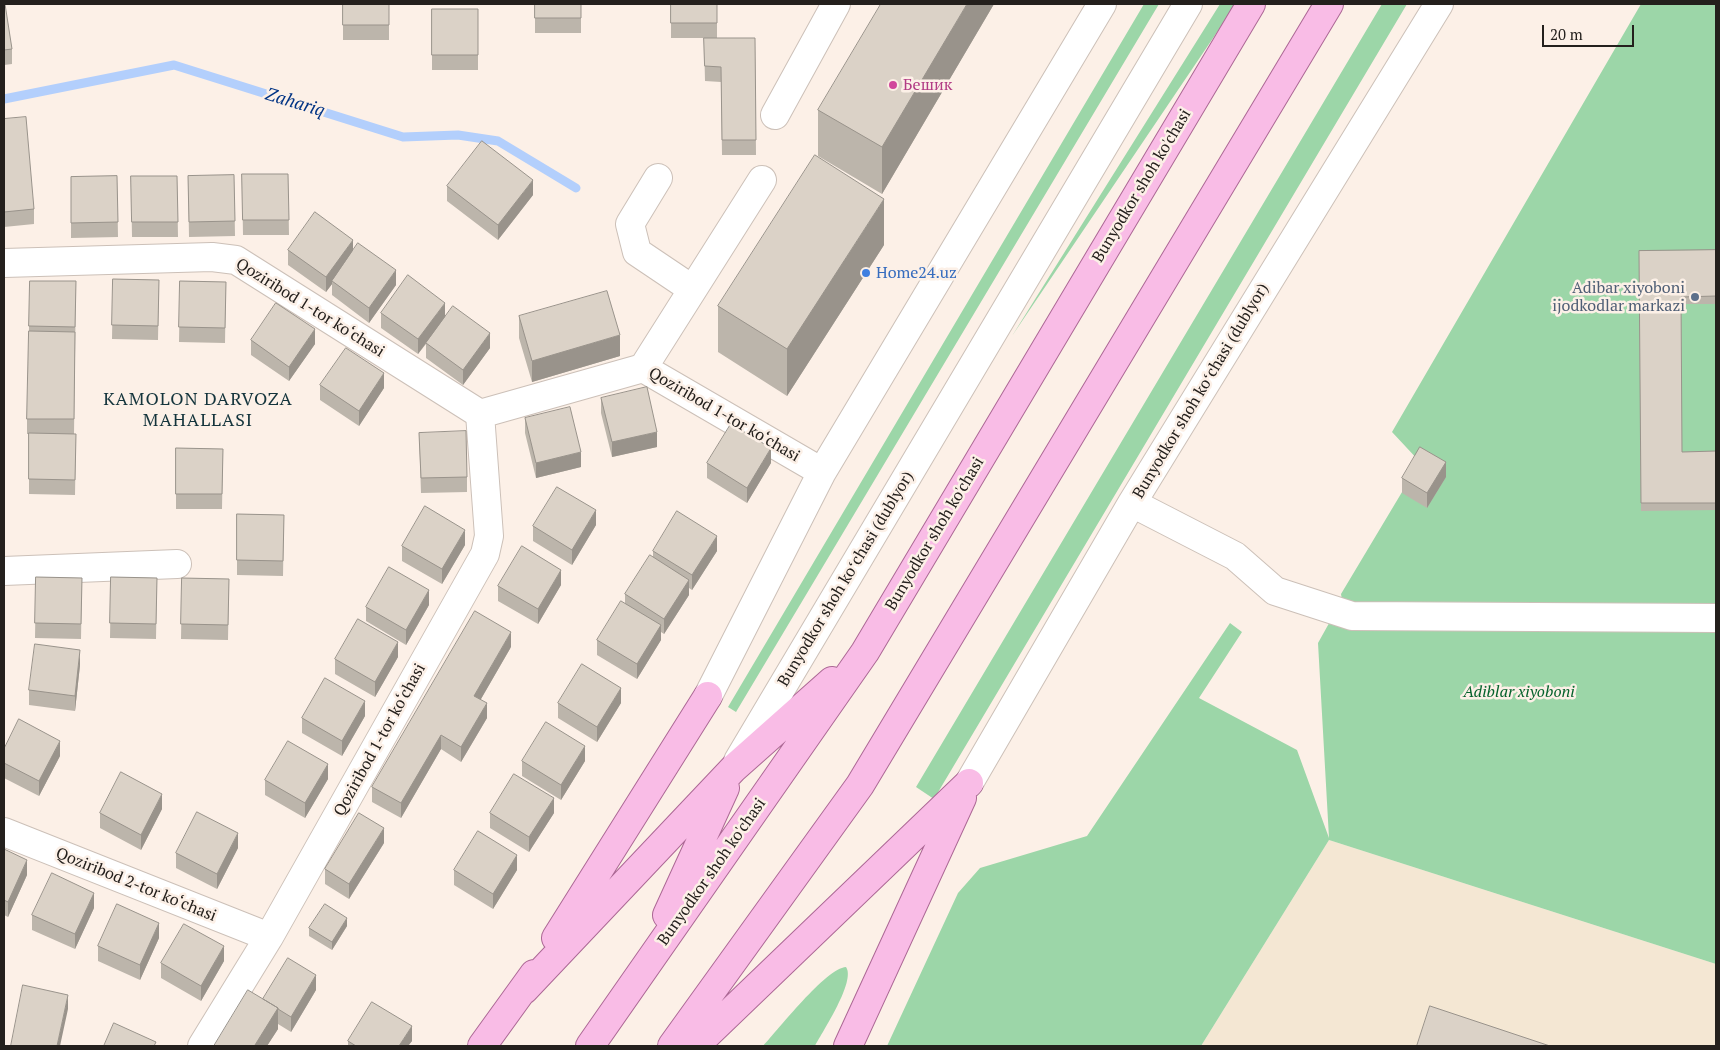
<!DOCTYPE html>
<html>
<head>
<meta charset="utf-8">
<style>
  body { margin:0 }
  #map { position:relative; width:1720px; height:1050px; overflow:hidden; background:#fcf0e7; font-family:"PT Serif",serif }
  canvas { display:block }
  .frame { position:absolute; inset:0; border:5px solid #24201d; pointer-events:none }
  .scale { position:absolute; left:1542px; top:25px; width:92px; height:22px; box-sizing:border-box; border:2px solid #24201d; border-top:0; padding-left:6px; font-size:15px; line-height:18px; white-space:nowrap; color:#24201d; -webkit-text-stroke:4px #fcf0e7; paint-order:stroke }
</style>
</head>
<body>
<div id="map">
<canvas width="1720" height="1050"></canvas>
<div class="frame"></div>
<div class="scale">20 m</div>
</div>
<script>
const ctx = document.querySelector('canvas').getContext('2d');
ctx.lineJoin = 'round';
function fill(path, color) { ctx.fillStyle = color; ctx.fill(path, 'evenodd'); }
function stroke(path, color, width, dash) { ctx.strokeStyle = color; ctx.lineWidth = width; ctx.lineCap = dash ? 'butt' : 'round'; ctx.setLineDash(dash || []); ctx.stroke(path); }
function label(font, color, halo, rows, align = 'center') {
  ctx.font = font + ' "PT Serif",serif'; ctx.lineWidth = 5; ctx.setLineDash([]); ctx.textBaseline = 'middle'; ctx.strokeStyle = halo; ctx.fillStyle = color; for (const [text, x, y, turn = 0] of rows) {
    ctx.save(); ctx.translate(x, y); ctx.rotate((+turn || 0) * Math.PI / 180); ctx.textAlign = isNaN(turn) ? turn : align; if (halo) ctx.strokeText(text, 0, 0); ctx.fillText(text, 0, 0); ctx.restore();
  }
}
fill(new Path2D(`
  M1329 840 1716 964V1046H1201Z`), '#f4e7d3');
fill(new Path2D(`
  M1144 4H1159L736 712 728 707Z
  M1220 4H1236L1012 336Z
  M1382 4H1407L934 799 916 787Z
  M1641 4H1716V964L1329 840 1201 1046H887L958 893 980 868 1087 836 1230 623 1242 632 1199 698 1297 750 1329 838 1318 643 1342 600 1341 594 1420 462 1392 432Z
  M846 967C856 981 823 1031 815 1046H763C778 1030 826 968 846 967Z`), '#9cd6a8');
stroke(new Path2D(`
  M4 99 174 65 403 137 458 135 498 141 576 188`), '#b3cffc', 9);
const minor = new Path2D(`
  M775 115 836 4
  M658 178 630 224 637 252 692 289
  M4 263 212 257 236 260 480 414 643 368 822 472
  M643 368 762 180
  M1132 503 1235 556 1275 591 1352 616 1716 618
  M4 571 177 564
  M708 696 822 472 1102 4
  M738 761 1188 4
  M969 783 1132 503 1439 4
  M4 832 269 937
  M202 1046 269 937 485 554 489 536 480 414`);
const major = new Path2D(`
  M667 915 725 788
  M556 938 708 696
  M524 990 734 768 832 681
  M482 1046 534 974
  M590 1046 865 652 1251 4
  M672 1046 860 785 1329 4
  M695 1046 969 783
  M848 1046 962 798`);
stroke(minor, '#ccc0b8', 30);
stroke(major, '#ac6895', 30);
stroke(minor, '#fff', 28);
stroke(major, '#f9bce6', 28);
fill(new Path2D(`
  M4 4 12 49V64L4 65Z
  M343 4H389V40H343Z
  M535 4H581V33H535Z
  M671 4H717V38H671Z
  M994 4 882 194 818 156V110Z
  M432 9H478V70H432Z
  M704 38H755L756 155H722L721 82 705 81Z
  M4 119 34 209V224L4 227Z
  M242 174H288L289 235H243Z
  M234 175 235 236 189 237 188 176Z
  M117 176 118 237 71 238V177Z
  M131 176H177L178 237H132Z
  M447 186 533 195 498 240 447 201Z
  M884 245 787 396 718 352V306Z
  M288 250 353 251 396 285 369 323 332 295V284L326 292 288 265Z
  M1716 250V304H1681L1682 452 1716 451V510L1641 511 1639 251Z
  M113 279 159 280 158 340 112 339Z
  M30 281H76L74 434H76L75 495 29 494V434H27V419Z
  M180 281 226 282 225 343 179 342Z
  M381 313 445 316 490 348 463 385 426 358V344L418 354 381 328Z
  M519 316 620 356 532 382 519 338Z
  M251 340 315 344 289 381 251 355Z
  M320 385 384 388 359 426 320 400Z
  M601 398 657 447 612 457 601 413Z
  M525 418 581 467 536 478 525 433Z
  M419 433 467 477V492L421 493Z
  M176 448 223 449 222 509H176Z
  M707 463H771L747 503 707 478Z
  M1446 477 1427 508 1402 493V478Z
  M237 514 284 515 283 576 237 575Z
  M596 525 572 565 533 541V526Z
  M465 545 442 584 402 561V546Z
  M653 551H717L692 590 689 588V595L664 634 661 632V640L637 679 597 655V640L625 603V594L653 557Z
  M36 577 82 578 81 639 35 638Z
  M111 577 157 578 156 639 110 638Z
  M182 578 229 579 228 640 181 639Z
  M561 585 538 624 498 601V586Z
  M429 605 406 645 366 621V607Z
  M511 647 481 699 487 718 461 762 441 749 401 818 372 802V787Z
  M398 657 375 697 335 674V659Z
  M80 665 75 711 29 705V690Z
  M558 703H621L597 742 558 718Z
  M365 716 342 756 302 733V718Z
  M4 749 60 756 39 796 4 778Z
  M522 761H585L561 800 522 776Z
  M328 779 305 818 265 795V780Z
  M162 809 141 850 100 828V813Z
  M490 813H554L529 852 490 828Z
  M384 843 349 899 325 884V869Z
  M238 848 217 889 176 868V853Z
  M4 849 27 875 8 917 4 915Z
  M454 870H517L493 909 454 885Z
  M94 908 75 949 32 930V915Z
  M347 926 332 950 309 936V928Z
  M159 938 140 980 98 961V946Z
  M224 961 201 1001 161 978V963Z
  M316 990 291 1032 278 1024V1029L267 1046H214L263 999Z
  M348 1041H412L408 1046H348Z`), '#bcb5ab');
fill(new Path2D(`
  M967 4H994L882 194V147Z
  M533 180V195L498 240V225Z
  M884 199V245L787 396V349Z
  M353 240V255L332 281V284L326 292V277Z
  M396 270V285L369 323V308Z
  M445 303V317L418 354V339Z
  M315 329V344L289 381V367Z
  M490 333V348L463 385V370Z
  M620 335V356L532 382V361Z
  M384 373V388L359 426V411Z
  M657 432V447L612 457V442Z
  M771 448V463L747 503V488Z
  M581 452V467L536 478V463Z
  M1446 462V477L1427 508V493Z
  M596 510V525L572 565V550Z
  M465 530V545L442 584V569Z
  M717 536V551L692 590V575Z
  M561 570V585L538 624V609Z
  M689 580V595L664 634V619Z
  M429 590V605L406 645V630Z
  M661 625V640L637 679V664Z
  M511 632V647L474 711V696Z
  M398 642V657L375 697V682Z
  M80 650V665L75 711V696Z
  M621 688V703L597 742V727Z
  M365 701V716L342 756V741Z
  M487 703V718L461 762V747Z
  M441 735V749L401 818V803Z
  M60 741V756L39 796V781Z
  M585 746V761L561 800V785Z
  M328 764V779L305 818V803Z
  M162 794V809L141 850V835Z
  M554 798V813L529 852V837Z
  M384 828V843L349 899V884Z
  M238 833V848L217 889V874Z
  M517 855V870L493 909V894Z
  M27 860V875L8 917V902Z
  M94 893V908L75 949V934Z
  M347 918V926L332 950V942Z
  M159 923V938L140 980V965Z
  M224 946V961L201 1001V986Z
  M316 975V990L291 1032V1017Z
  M68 995V1009L60 1046H57Z
  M278 1008V1029L267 1046H255V1045Z
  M412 1026V1041L408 1046H399Z`), '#99938b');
const building = new Path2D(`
  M4 4H5L12 49 4 50Z
  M343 4H389V25H343Z
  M535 4H581V18H535Z
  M671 4H717V23H671Z
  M881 4H967L882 147 818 110Z
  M432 9H478V55H432Z
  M704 38H755L756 140H722L721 67 705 66Z
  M26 117 34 209 4 212V119Z
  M482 141 533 180 498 225 447 186Z
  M815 155 884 199 787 349 718 306Z
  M242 174H288L289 220H243Z
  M234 175 235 221 189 222 188 176Z
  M117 176 118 222 71 223V177Z
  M131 176H177L178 222H132Z
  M315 212 353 240 326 277 288 250Z
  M358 243 396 270 369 308 332 281Z
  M1716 250V296L1681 297 1682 452 1716 451V503H1641L1639 251Z
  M408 275 445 303 418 339 381 313Z
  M113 279 159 280 158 326 112 325Z
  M30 281H76L75 327 29 326Z
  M180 281 226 282 225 328 179 327Z
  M607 291 620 335 532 361 519 316Z
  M276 303 315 329 289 367 251 340Z
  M453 306 490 333 463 370 426 343Z
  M29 331 75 332 74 419H27Z
  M346 348 384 373 359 411 320 385Z
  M647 387 657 432 612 442 601 398Z
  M570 407 581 452 536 463 525 418Z
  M731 424 771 448 747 488 707 463Z
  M466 431 467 477 421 478 419 433Z
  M29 433 76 434 75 480 29 479Z
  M1420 447 1446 462 1427 493 1402 478Z
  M176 448 223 449 222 494H176Z
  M557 487 596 510 572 550 533 526Z
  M425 506 465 530 442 569 402 546Z
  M677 511 717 536 692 575 653 551Z
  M237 514 284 515 283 561 237 560Z
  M522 546 561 570 538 609 498 586Z
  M650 555 689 580 664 619 625 594Z
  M389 567 429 590 406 630 366 607Z
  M36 577 82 578 81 624 35 623Z
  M111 577 157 578 156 624 110 623Z
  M182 578 229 579 228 625 181 624Z
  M621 601 661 625 637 664 597 640Z
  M475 611 511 632 474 696 487 703 461 747 441 735 401 803 372 787Z
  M358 619 398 642 375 682 335 659Z
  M35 644 80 650 75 696 29 690Z
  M582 664 621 688 597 727 558 703Z
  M325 678 365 701 342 741 302 718Z
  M19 719 60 741 39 781 4 763V749Z
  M546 722 585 746 561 785 522 761Z
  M288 741 328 764 305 803 265 780Z
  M121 772 162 794 141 835 100 813Z
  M514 774 554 798 529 837 490 813Z
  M197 812 238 833 217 874 176 853Z
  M359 813 384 828 349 884 325 869Z
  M478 831 517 855 493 894 454 870Z
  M4 849 27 860 8 902 4 900Z
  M52 873 94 893 75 934 32 915Z
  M117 904 159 923 140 965 98 946Z
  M325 904 347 918 332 942 309 928Z
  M184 924 224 946 201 986 161 963Z
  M288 958 316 975 291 1017 278 1009V1008L263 999Z
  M23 985 68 995 57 1046H11Z
  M248 990 278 1008 255 1045 258 1046H214Z
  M372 1002 412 1026 399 1046H356L348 1041Z
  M1430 1006 1550 1046H1417Z
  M114 1023 156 1042 154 1046H104Z`);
fill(building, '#dbd2c7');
stroke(building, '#99938b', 1);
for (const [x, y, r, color] of [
  [893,85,5,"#d1479c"],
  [866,273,5,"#3f7fe0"],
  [1695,297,5,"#5c6f8a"]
]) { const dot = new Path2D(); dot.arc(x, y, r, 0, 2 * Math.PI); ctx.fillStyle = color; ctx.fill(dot); stroke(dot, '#fcf0e7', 2); }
label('16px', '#b23c85', '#fcf0e7', [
  ["Бешик",903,85]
], 'left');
label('16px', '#24201d', '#fcf0e7', [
  ["Bunyodkor shoh ko'chasi",1142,186,-59],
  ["Qoziribod 1-tor ko‘chasi",310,308,32],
  ["Bunyodkor shoh koʻchasi (dublyor)",1201,391,-59],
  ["Qoziribod 1-tor ko‘chasi",724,415,30],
  ["Bunyodkor shoh ko'chasi",935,534,-59],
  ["Bunyodkor shoh koʻchasi (dublyor)",846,579,-59],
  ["Qoziribod 1-tor ko‘chasi",380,740,-61],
  ["Bunyodkor shoh ko'chasi",712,872,-55],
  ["Qoziribod 2-tor ko‘chasi",136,885,22]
]);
label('16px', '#366cbe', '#fcf0e7', [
  ["Home24.uz",876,273]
], 'left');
label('16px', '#4e5e75', '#fcf0e7', [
  ["Adibar xiyoboni",1685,288],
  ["ijodkodlar markazi",1685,306]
], 'right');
label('italic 16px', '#05622c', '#fcf0e7', [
  ["Adiblar xiyoboni",1519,692]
]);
label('italic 18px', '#003384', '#fcf0e7', [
  ["Zahariq",295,103,17]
]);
ctx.letterSpacing = '1px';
label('18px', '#14343c', '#fcf0e7', [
  ["KAMOLON DARVOZA",198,400],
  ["MAHALLASI",198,421]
]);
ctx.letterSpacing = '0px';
</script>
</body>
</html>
